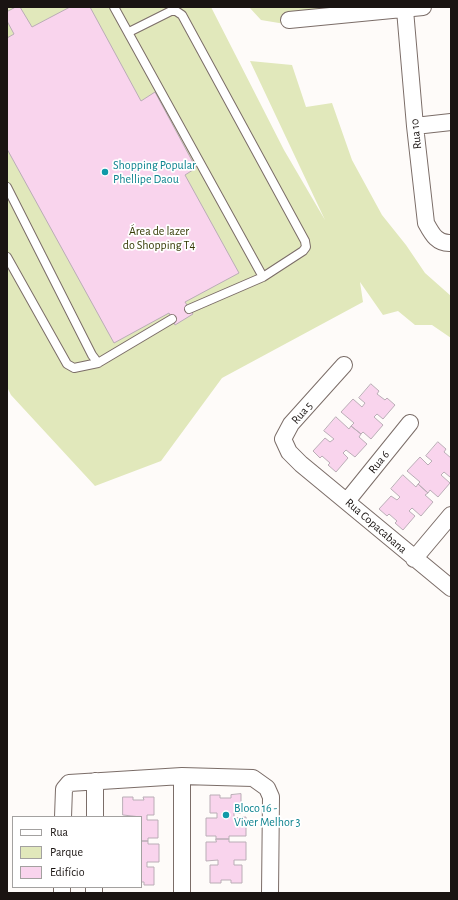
<!DOCTYPE html>
<html>
<head>
<meta charset="utf-8">
<style>
  body { margin:0 }
  #map { position:relative; width:458px; height:900px; overflow:hidden; background:#fefbf9; font-family:"Alegreya Sans",sans-serif }
  canvas { display:block }
  .frame { position:absolute; inset:0; border:8px solid #1a1412; pointer-events:none }
  .legend { position:absolute; left:12px; top:816px; width:130px; height:72px; box-sizing:border-box; background:#fff; border:1px solid #a3a1a0; margin:0; padding:5px 7px; list-style:none; font-size:12px; color:#1a1412 }
  .legend li { display:flex; align-items:center; gap:8px; height:20px }
  .legend b { width:20px; border:1px solid #a3a1a0 }
</style>
</head>
<body>
<div id="map">
<canvas width="458" height="900"></canvas>
<div class="frame"></div>
<ul class="legend">
<li><b style="height:5px;background:#fff"></b>Rua</li>
<li><b style="height:11px;background:#e1e8bb"></b>Parque</li>
<li><b style="height:11px;background:#f9d4ed"></b>Edifício</li>
</ul>
</div>
<script>
const ctx = document.querySelector('canvas').getContext('2d');
ctx.lineJoin = 'round';
function fill(path, color) { ctx.fillStyle = color; ctx.fill(path, 'evenodd'); }
function stroke(path, color, width, dash) { ctx.strokeStyle = color; ctx.lineWidth = width; ctx.lineCap = dash ? 'butt' : 'round'; ctx.setLineDash(dash || []); ctx.stroke(path); }
function label(font, color, halo, rows, align = 'center') {
  ctx.font = font + ' "Alegreya Sans",sans-serif'; ctx.lineWidth = 3.5; ctx.setLineDash([]); ctx.textBaseline = 'middle'; ctx.strokeStyle = halo; ctx.fillStyle = color; for (const [text, x, y, turn = 0] of rows) {
    ctx.save(); ctx.translate(x, y); ctx.rotate((+turn || 0) * Math.PI / 180); ctx.textAlign = isNaN(turn) ? turn : align; if (halo) ctx.strokeText(text, 0, 0); ctx.fillText(text, 0, 0); ctx.restore();
  }
}
fill(new Path2D(`
  M7 7H211L284 150 325 220 250 61 292 65 306 107 332 103 352 160 382 215 406 245 425 273 451 296V338L432 325H415L398 311 383 315 360 282 363 302 222 378 161 461 95 486 11 395 7 387Z
  M249 7H390L285 24 261 20Z`), '#e1e8bb');
const building = new Path2D(`
  M16 7H20L32 27 70 7H90L141 101 155 92 196 168 185 175 239 273 185 302 193 314 175 325 169 313 114 343 7 149V38L14 34 7 21V12Z
  M371 384 379 391 377 394 385 400 387 398 395 405 383 419 377 414 374 417 383 425 371 439 363 432 361 434 351 426 354 423 341 412 353 399 362 407 365 403 359 398Z
  M336 417 349 429 351 426 361 434 359 437 367 444 355 457 346 450 343 453 348 458 336 472 328 465 330 463 322 456 320 458 313 451 325 438 330 442 334 439 324 431Z
  M438 442 446 449 444 452 451 458V475L450 477 444 472 441 475 450 483 438 497 430 490 428 493 418 484 420 482 407 471 420 457 428 465 432 461 426 456Z
  M403 475 416 487 418 484 428 493 425 495 433 502 421 516 412 508 409 511 415 516 403 530 395 523 397 521 389 514 387 516 379 509 391 496 397 500 400 497 391 489Z
  M241 794V813H234V818L246 817V836H229V839H216V836H206V818H217V813H210V795H220V798H231V795Z
  M123 797H133V800H144L143 797H154V815H147V820H158V838H148V841H141V817L123 815Z
  M216 839H229V842H246V860H234V865H242V883H231V880H221V883H210V865H218V860L206 861V842H216Z
  M141 841H148V844H159V862H147V867H154V885H144V882H141Z`);
fill(building, '#f9d4ed');
stroke(building, '#baadb6', 1);
const service = new Path2D(`
  M114 7 263 277 189 309
  M129 32 171 11H176L182 15 305 241 306 247 303 251 263 277
  M7 187 92 355 98 363 172 319
  M7 257 67 364 74 368 98 363`);
const minor = new Path2D(`
  M405 10 415 126 426 223C432 234 437 244 451 243
  M289 20 423 7
  M415 126 451 122
  M344 365 291 424 283 439 289 452 301 464 451 588
  M347 501 410 423
  M414 559 451 515
  M63 817 64 789 69 783 182 776 253 778 267 788 271 797 270 893
  M95 817V781
  M62 893V887
  M94 893V887
  M182 893V776`);
stroke(service, '#7b6d68', 10);
stroke(minor, '#7b6d68', 18);
stroke(service, '#fff', 8);
stroke(minor, '#fff', 16);
for (const [x, y, r, color] of [
  [105,172,4,"#0f9aa8"],
  [226,815,4,"#0f9aa8"]
]) { const dot = new Path2D(); dot.arc(x, y, r, 0, 2 * Math.PI); ctx.fillStyle = color; ctx.fill(dot); stroke(dot, '#fff', 1.5); }
label('12px', '#1a1412', '#fff', [
  ["Rua 10",416,134,-96],
  ["Rua 5",302,413,-49],
  ["Rua 6",379,462,-51],
  ["Rua Copacabana",376,526,41]
]);
label('12px', '#0d838f', '#fff', [
  ["Shopping Popular",113,165],
  ["Phellipe Daou",113,179],
  ["Bloco 16 -",234,808],
  ["Viver Melhor 3",234,822]
], 'left');
label('12px', '#343904', '#fff', [
  ["Área de lazer",159,231],
  ["do Shopping T4",159,245]
]);
</script>
</body>
</html>
